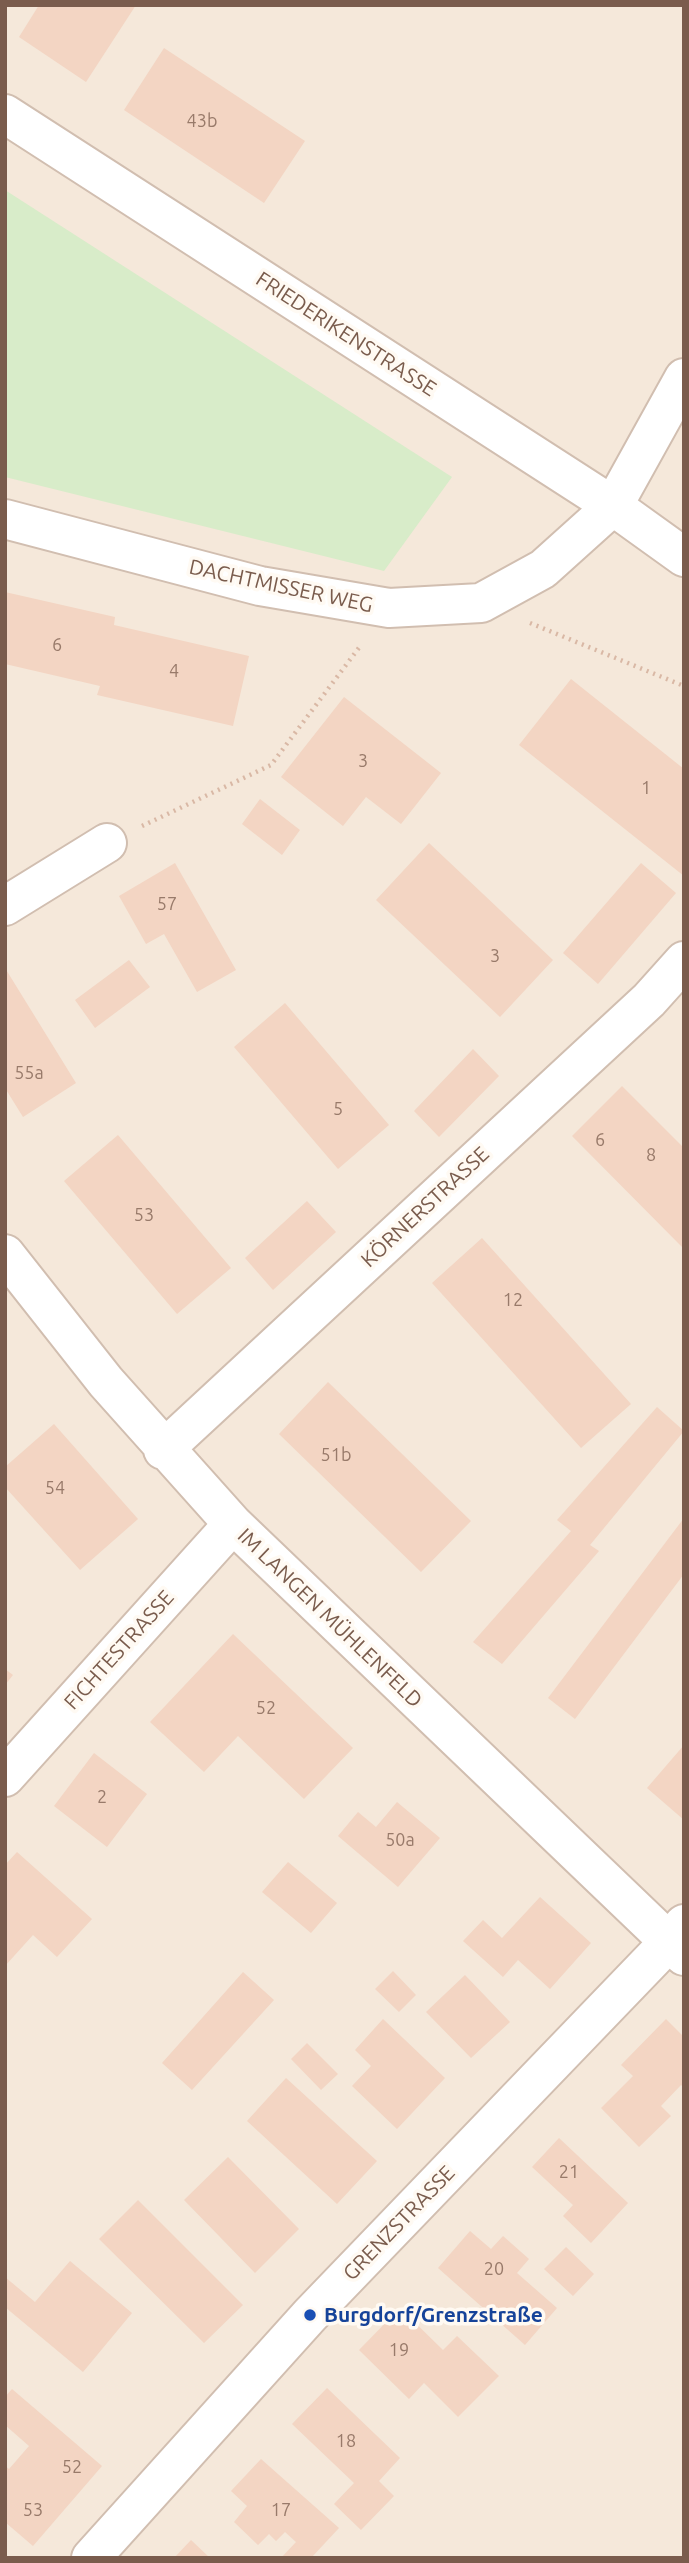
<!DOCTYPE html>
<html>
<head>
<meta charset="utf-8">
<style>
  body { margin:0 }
  #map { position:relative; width:689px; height:2563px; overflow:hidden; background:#fdf6ec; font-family:Ubuntu,sans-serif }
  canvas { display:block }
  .frame { position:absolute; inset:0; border:7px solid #7a5c4d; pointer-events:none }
</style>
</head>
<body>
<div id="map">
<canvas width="689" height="2563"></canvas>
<div class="frame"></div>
</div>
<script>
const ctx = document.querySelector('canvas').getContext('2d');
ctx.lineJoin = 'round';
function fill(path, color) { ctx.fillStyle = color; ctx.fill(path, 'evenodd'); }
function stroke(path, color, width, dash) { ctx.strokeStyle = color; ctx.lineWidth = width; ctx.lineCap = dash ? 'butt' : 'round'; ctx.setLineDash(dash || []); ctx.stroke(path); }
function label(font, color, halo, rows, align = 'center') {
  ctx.font = font + ' Ubuntu,sans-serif'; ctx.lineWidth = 7; ctx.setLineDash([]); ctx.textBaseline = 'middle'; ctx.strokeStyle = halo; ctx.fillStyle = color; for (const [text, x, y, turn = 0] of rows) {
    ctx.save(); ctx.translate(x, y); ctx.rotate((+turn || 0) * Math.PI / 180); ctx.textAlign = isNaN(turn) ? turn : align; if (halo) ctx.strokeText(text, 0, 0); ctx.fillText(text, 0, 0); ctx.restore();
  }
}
fill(new Path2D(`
  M5 5H684V2558H5Z`), '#f5e8da');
fill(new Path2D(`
  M5 190 452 477 384 571 5 477Z`), '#d8ecc9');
fill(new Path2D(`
  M39 5H136L86 82 19 37Z
  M164 48 305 141 264 203 124 110Z
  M5 592 115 617 114 625 249 656 233 726 97 695 100 686 5 664Z
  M571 679 684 769V876L519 745Z
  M344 697 441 773 401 824 366 797 343 826 281 777Z
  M260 799 300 830 282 855 242 824Z
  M429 843 553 960 500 1017 376 900Z
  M175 863 236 970 197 992 164 934 146 944 119 896Z
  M641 863 676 893 598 984 563 953Z
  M129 960 150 987 95 1028 75 1000Z
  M5 968 76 1083 23 1117 5 1088Z
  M285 1003 389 1125 338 1169 234 1047Z
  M473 1049 499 1076 439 1137 414 1111Z
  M622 1086 684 1148V1249L572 1136Z
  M118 1135 231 1268 177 1314 64 1181Z
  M307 1201 336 1232 273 1290 245 1258Z
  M482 1238 631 1404 581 1448 432 1283Z
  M328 1382 471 1521 421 1572 279 1434Z
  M657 1407 684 1431 590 1545 599 1551 502 1664 473 1642 571 1531 557 1520Z
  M54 1424 138 1519 80 1570 5 1487V1467Z
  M684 1518V1574L575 1719 548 1698Z
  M233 1634 353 1748 304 1799 238 1736 204 1772 150 1722Z
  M5 1669 13 1675 5 1685Z
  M684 1745V1820L647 1788Z
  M94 1753 147 1794 107 1847 54 1806Z
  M397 1802 440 1838 398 1887 338 1836 358 1812 376 1827Z
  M17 1852 92 1919 57 1957 33 1935 5 1966V1865Z
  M288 1862 337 1903 311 1933 262 1892Z
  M540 1897 591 1943 550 1989 518 1960 503 1977 463 1941 483 1920 502 1938Z
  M393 1971 416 1995 399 2012 375 1989Z
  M243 1972 274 2000 192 2090 162 2063Z
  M465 1975 510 2022 471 2058 426 2012Z
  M383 2019 445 2078 397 2129 352 2086 371 2066 355 2050Z
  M666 2019 684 2037V2088L681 2085 661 2106 671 2116 639 2147 601 2108 633 2076 621 2065Z
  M307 2043 338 2074 321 2090 291 2059Z
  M286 2078 377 2161 337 2204 247 2121Z
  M559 2138 628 2203 591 2243 563 2216 573 2205 532 2167Z
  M228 2157 299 2229 255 2273 184 2200Z
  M138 2200 243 2305 204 2343 99 2239Z
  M470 2231 491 2249 503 2236 529 2259 517 2273 557 2308 525 2345 438 2268Z
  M566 2247 594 2274 573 2296 544 2269Z
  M70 2261 132 2313 83 2372 5 2307V2277L35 2302Z
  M400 2308 443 2350 457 2336 499 2376 458 2417 424 2383 409 2399 359 2350Z
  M327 2388 400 2458 379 2481 394 2496 361 2530 334 2504 354 2483 292 2424Z
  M12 2389 102 2466 33 2546 5 2522V2466L9 2469 29 2446 5 2425V2397Z
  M261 2459 339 2528 311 2558H281L296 2542 285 2532 276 2541 269 2534 258 2545 234 2522 247 2506 231 2491Z
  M191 2540 210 2558H174Z`), '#f3d5c3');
const street = new Path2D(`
  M5 114 613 506 684 557
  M5 519 260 586 389 608 481 603 543 569 613 506 684 378
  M5 906 107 843
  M5 1254 106 1382 233 1524 684 1956
  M163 1450 649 1000 684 961
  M5 1777 233 1524
  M91 2558 310 2315 669 1942 684 1924`);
stroke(street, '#d1beb0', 42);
stroke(new Path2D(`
  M530 623 684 686
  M142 826 271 765 361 645`), '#d9b8a5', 4.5, [2, 5]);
stroke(street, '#fff', 38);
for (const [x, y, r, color] of [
  [310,2315,7,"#1a4fb4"]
]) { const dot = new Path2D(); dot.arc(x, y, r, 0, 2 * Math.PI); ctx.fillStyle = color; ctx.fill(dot); stroke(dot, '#fffaf3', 2.5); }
label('18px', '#987a6a', null, [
  ["43b",202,121],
  ["6",57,645],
  ["4",174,671],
  ["3",363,761],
  ["1",646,788],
  ["57",167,904],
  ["3",495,956],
  ["55a",29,1073],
  ["5",338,1109],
  ["6",600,1140],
  ["8",651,1155],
  ["53",144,1215],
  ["12",513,1300],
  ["51b",336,1455],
  ["54",55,1488],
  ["52",266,1708],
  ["2",102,1797],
  ["50a",400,1840],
  ["21",569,2172],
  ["20",494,2269],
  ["19",399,2350],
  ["18",346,2441],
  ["52",72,2467],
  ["53",33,2510],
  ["17",281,2510]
]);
label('21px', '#7a5c4d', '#fffaf3', [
  ["FRIEDERIKENSTRASSE",346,334,33],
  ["DACHTMISSER WEG",281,586,12],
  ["KÖRNERSTRASSE",425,1207,-43],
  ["IM LANGEN MÜHLENFELD",330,1618,44],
  ["FICHTESTRASSE",119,1650,-48],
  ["GRENZSTRASSE",399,2223,-46]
]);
label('bold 21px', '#164399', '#fffaf3', [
  ["Burgdorf/Grenzstraße",324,2315]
], 'left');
</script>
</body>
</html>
